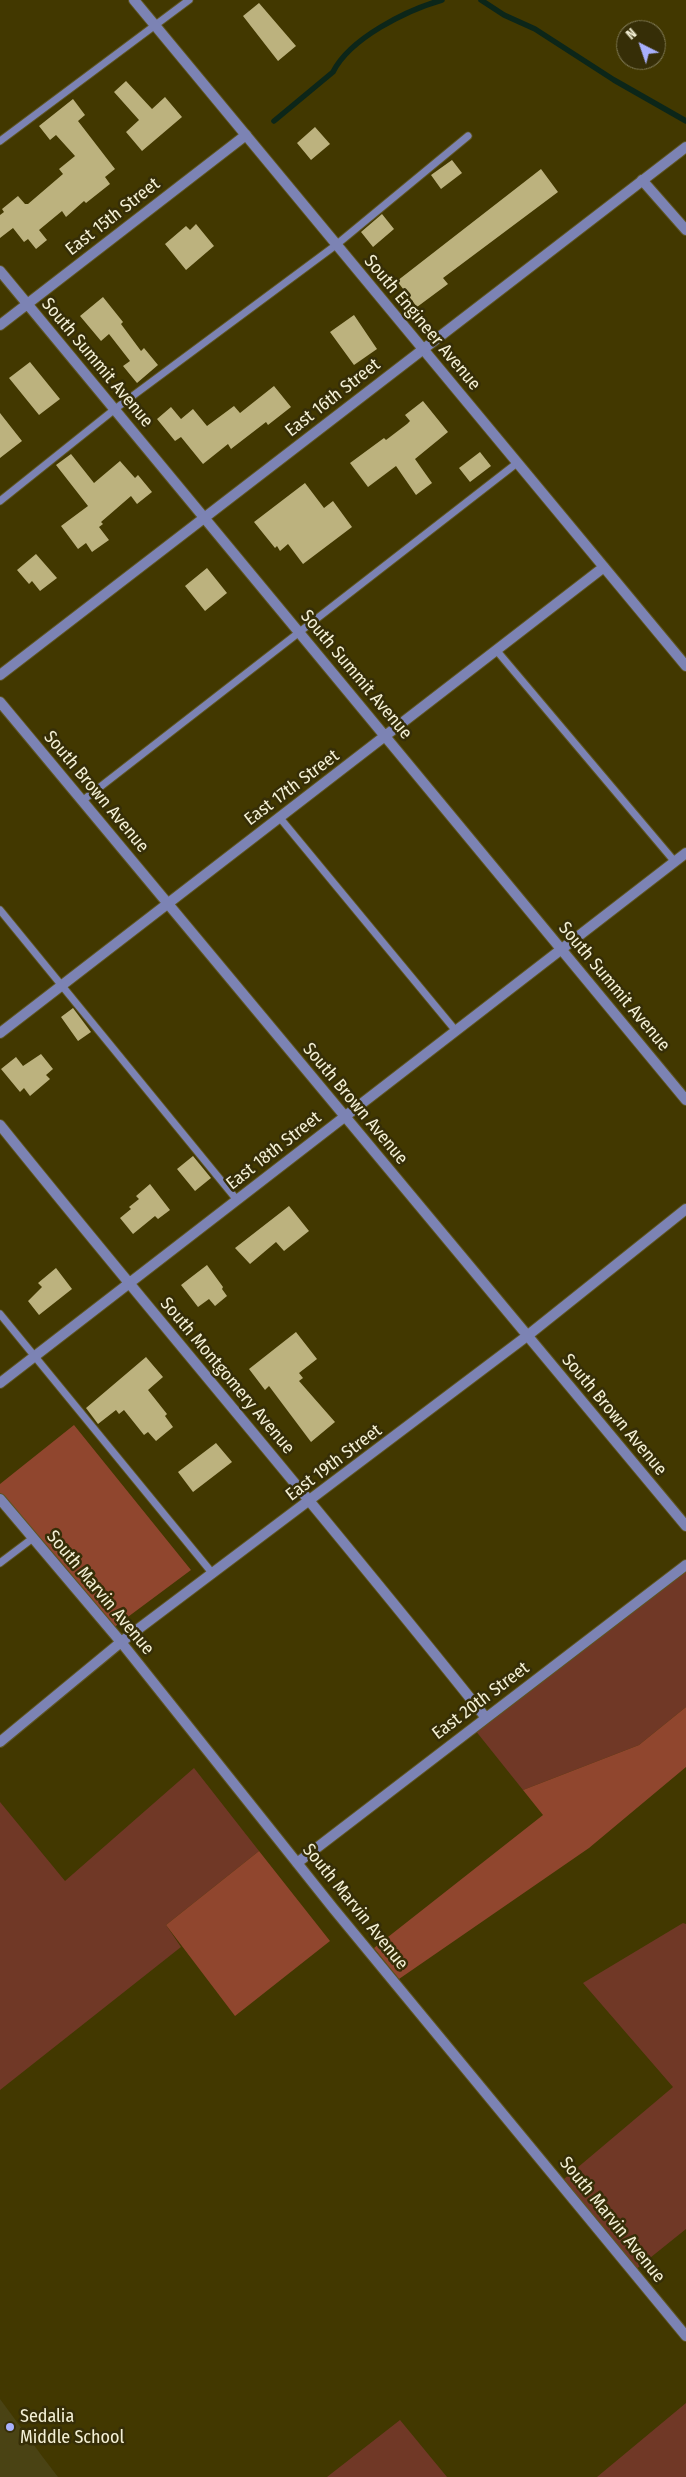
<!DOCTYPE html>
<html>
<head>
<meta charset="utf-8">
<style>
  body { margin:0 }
  #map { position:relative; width:686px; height:2477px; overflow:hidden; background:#423800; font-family:"Fira Sans Condensed",sans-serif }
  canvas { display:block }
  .north { position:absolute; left:616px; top:20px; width:50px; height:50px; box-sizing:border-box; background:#362e07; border:1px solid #827c59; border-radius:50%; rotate:319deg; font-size:14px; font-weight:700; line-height:20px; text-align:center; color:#f4f0d5 }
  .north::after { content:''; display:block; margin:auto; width:18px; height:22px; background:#a8b0fc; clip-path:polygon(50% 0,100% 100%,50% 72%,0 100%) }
</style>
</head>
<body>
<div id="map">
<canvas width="686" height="2477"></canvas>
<div class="north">N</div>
</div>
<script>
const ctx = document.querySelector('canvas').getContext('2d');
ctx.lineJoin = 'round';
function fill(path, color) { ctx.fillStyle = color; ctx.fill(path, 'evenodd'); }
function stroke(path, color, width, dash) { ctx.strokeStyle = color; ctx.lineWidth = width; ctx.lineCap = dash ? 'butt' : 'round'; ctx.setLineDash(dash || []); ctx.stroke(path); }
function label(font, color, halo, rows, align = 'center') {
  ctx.font = font + ' "Fira Sans Condensed",sans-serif'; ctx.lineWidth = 5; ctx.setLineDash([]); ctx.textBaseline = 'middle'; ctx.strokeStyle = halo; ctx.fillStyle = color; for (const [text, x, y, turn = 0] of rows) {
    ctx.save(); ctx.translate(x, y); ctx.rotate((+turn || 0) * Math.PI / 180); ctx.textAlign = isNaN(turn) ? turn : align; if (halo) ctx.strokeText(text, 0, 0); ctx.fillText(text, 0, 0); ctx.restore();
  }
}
fill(new Path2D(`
  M0 2399 42 2456 58 2477H0Z`), '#4a4314');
fill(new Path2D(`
  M686 1572V1707L639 1745 523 1790 475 1730Z
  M194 1768 259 1851 166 1925 181 1947 0 2090V1802L65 1881Z
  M683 1923 686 1924V2229L635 2270 564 2179 673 2087 583 1983Z
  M686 2403V2477H597Z
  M400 2420 447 2477H327Z`), '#703826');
fill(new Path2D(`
  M74 1425 191 1570 109 1631 0 1494V1484Z
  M686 1707V1767L589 1848 399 1979 374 1948 543 1815 523 1790 639 1745Z
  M259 1851 330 1941 235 2016 166 1925Z`), '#90462e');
stroke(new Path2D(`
  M481 0 504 15 535 29 614 80 686 121
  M274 121 333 72C350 38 407 10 442 0`), '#0c2619', 5.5);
fill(new Path2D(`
  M259 3 296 46 278 61 243 16Z
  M126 81 152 109 165 97 182 117 142 151 126 132 139 120 114 92Z
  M73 99 85 115 78 121 115 169 105 177 110 184 86 203 84 201 66 217 62 211 39 230 47 240 36 249 28 239 24 242 13 228 0 238V215L4 212 2 209 18 196 25 204H28L63 174 59 169 75 156 56 135 50 140 39 126Z
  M315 127 330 144 311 160 297 143Z
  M452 160 462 173 441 189 431 175Z
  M541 169 558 192 443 278 448 284 417 307 397 281Z
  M382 214 394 229 373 247 361 232Z
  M196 224 214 246 186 270 165 244 186 226 190 230Z
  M103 297 123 322 121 324 141 351 144 348 158 365 137 383 123 366 130 361 109 334 101 341 80 316Z
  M354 315 377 349 354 365 330 332Z
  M30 362 60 399 39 415 9 378Z
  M274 386 291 407 268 425 266 422 231 449 228 444 203 464 181 437 175 441 157 419 171 407 181 419 193 409 207 426 234 406 240 413Z
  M423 401 448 432 415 459 432 483 416 495 396 466 368 487 350 463 384 438 386 440 407 424 410 421 405 415Z
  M0 413 22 441 0 458Z
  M480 452 491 466 470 482 459 468Z
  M71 454 94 483 120 461 135 478 138 475 152 492 137 504 131 496 101 522 103 524 99 527 109 540 92 552 86 543 78 549 61 526 88 506 56 465Z
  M305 483 324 508 333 501 352 527 303 564 288 544 280 551 277 546 275 548 254 522Z
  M36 554 57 578 40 591 32 581 29 584 17 570Z
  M207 568 227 593 205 611 185 586Z
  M73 1008 91 1032 78 1041 61 1017Z
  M41 1054 53 1069 46 1075 50 1079 30 1096 24 1088 20 1092 1 1069 16 1057 23 1066Z
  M193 1156 211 1178 195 1191 177 1169Z
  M150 1184 170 1210 158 1219 155 1216 133 1234 120 1218 131 1209 129 1207 139 1199 136 1196Z
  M289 1206 309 1231 284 1251 276 1242 250 1264 235 1248Z
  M207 1265 223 1287 222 1289 227 1296 215 1306 209 1299 198 1307 181 1285Z
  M56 1268 72 1289 39 1315 28 1301 42 1287 38 1283Z
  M296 1332 317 1359 299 1373 303 1378 299 1381 335 1422 311 1442 269 1386 265 1390 249 1369Z
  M146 1357 163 1377 148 1390 167 1414 165 1416 173 1427 156 1441 148 1432 144 1435 124 1410 119 1414 116 1410 98 1424 86 1408Z
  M216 1443 232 1462 193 1492 178 1472Z`), '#bcb27e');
const service = new Path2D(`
  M0 141 189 0
  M0 501 115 409 336 245 468 136
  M497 651 675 862
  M82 801 517 463
  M280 818 456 1031
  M0 910 237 1200
  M0 1314 213 1574
  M0 1563 33 1538`);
const minor = new Path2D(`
  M642 180 686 230
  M0 271 686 1100
  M0 325 246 135
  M423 349 686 666
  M0 702 686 1526
  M0 1033 604 567
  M0 1125C160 1324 327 1518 486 1718
  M0 1383 686 853
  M0 1499 121 1642 333 1908 686 2336
  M0 1742 121 1642 527 1336 686 1209
  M297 1863 686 1565`);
const tertiary = new Path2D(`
  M134 0 423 349
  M0 675 686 147`);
stroke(service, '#5e5522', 9);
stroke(minor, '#5e5522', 12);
stroke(tertiary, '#5e5522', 12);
stroke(service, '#7c83b4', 7);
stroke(minor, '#7c83b4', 10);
stroke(tertiary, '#7c83b4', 10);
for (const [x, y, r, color] of [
  [10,2427,5,"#a8b0fc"]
]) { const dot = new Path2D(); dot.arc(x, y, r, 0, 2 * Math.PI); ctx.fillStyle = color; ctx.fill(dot); stroke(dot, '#362e07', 2); }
label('18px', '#f4f0d5', '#362e07', [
  ["East 15th Street",113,217,-38],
  ["South Engineer Avenue",422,323,50],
  ["South Summit Avenue",97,363,50],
  ["East 16th Street",333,398,-38],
  ["South Summit Avenue",356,675,50],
  ["East 17th Street",292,788,-37],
  ["South Brown Avenue",96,792,50],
  ["South Summit Avenue",614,987,50],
  ["South Brown Avenue",355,1104,50],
  ["East 18th Street",274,1151,-38],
  ["South Montgomery Avenue",227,1376,50],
  ["South Brown Avenue",614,1415,50],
  ["East 19th Street",334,1463,-37],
  ["South Marvin Avenue",100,1593,50],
  ["East 20th Street",481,1701,-37],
  ["South Marvin Avenue",355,1907,51],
  ["South Marvin Avenue",612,2220,51]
]);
label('18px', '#f4f0d5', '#362e07', [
  ["Sedalia",20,2417],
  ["Middle School",20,2438]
], 'left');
</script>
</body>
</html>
